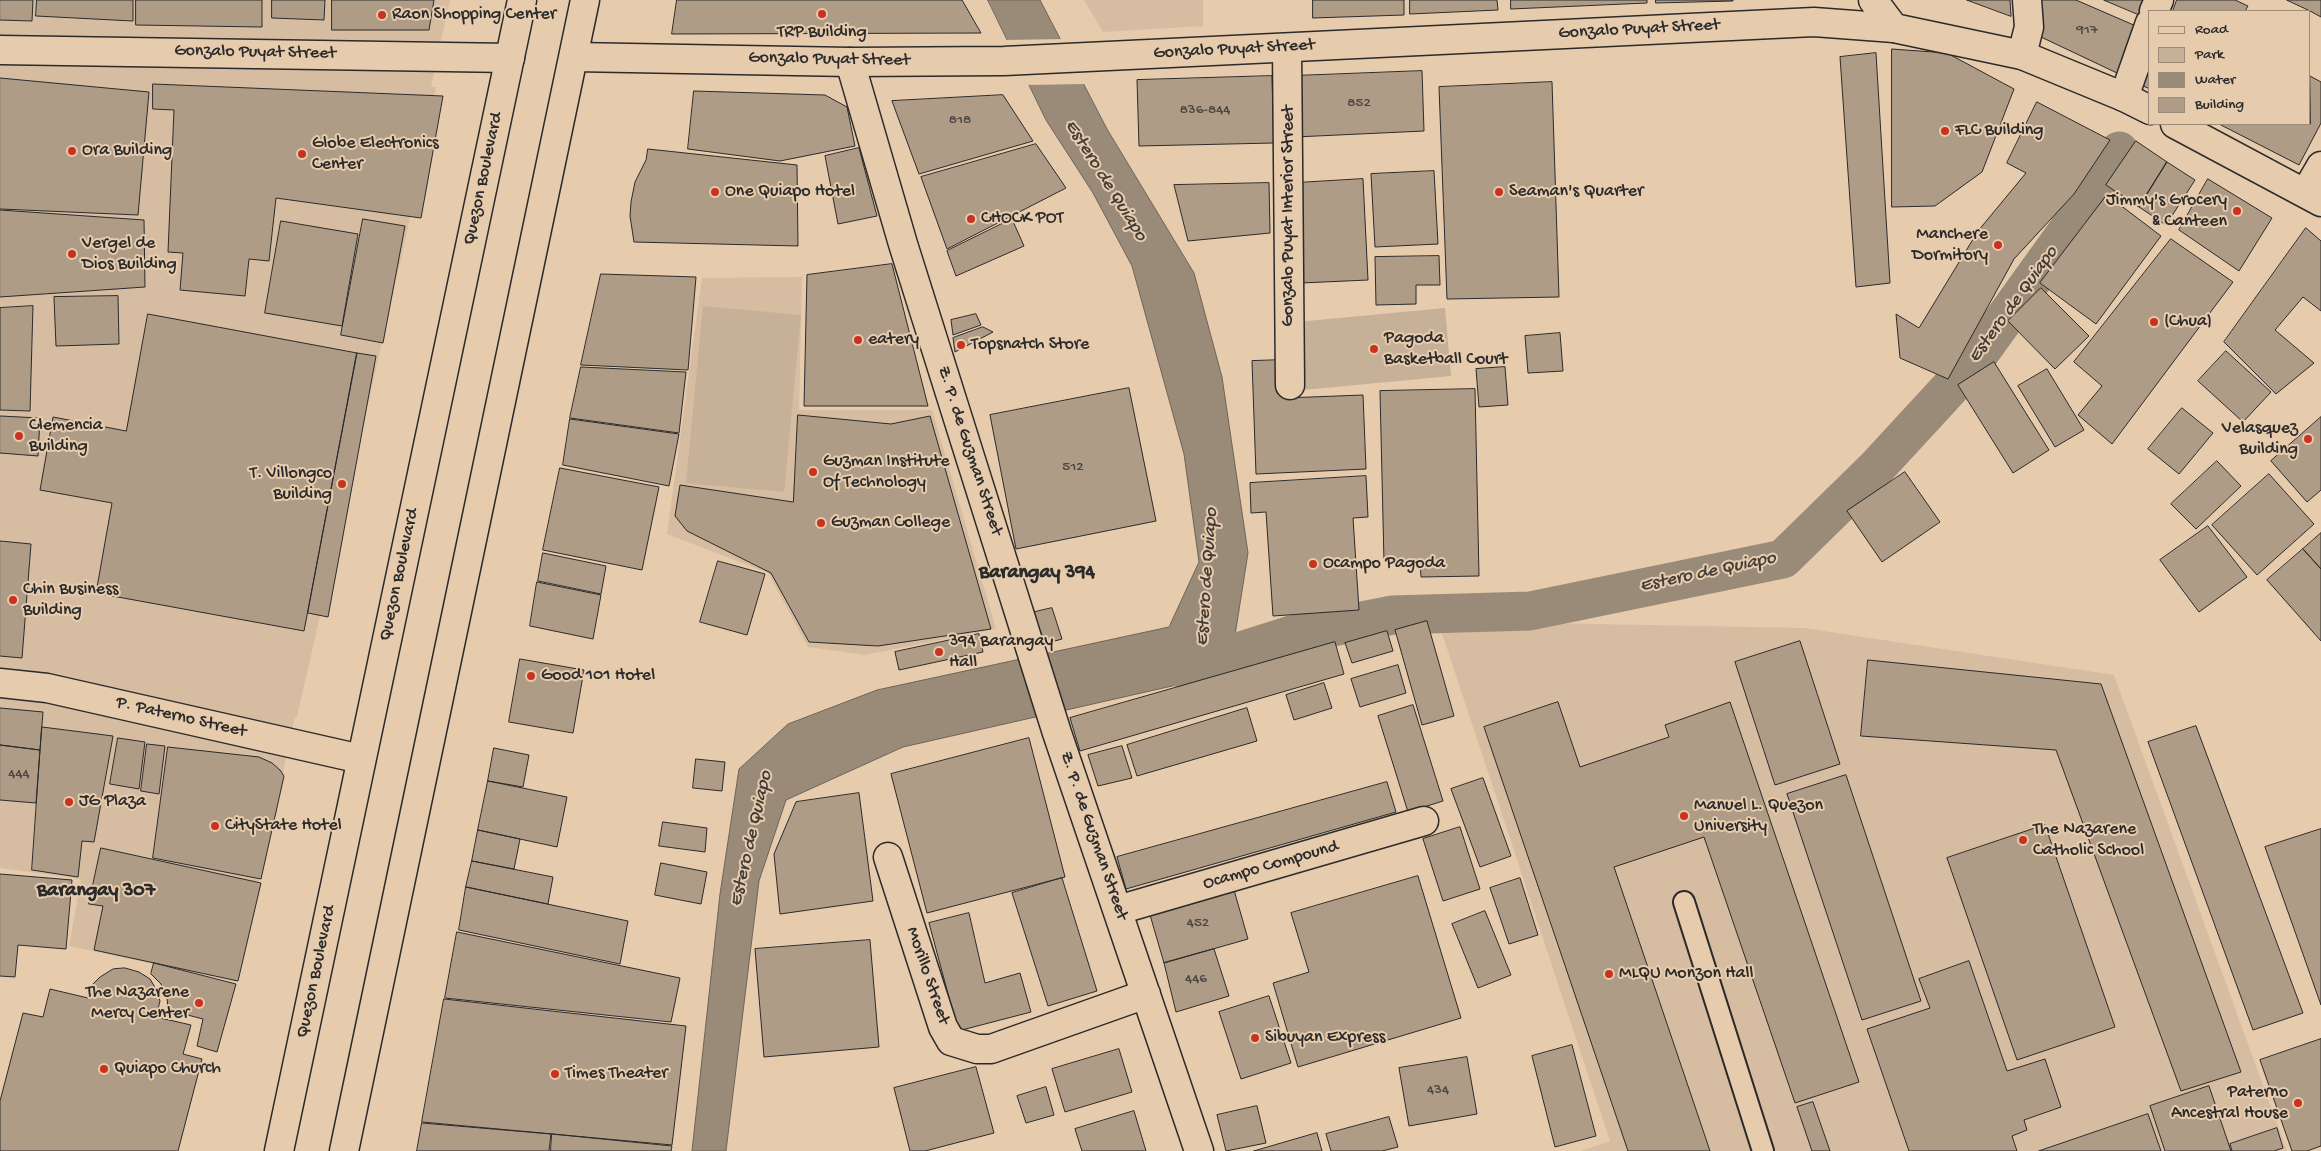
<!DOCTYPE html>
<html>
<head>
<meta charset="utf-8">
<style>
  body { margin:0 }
  #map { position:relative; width:2321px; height:1151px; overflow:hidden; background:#e6cbad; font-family:"Gochi Hand",sans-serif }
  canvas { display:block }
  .legend { position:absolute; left:2148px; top:10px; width:162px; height:115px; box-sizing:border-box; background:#e6cbad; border:1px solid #9b8b79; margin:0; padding:6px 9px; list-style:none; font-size:15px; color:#2b2b2b }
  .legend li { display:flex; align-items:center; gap:10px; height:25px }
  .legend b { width:25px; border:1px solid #9b8b79 }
</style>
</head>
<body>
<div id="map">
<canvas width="2321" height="1151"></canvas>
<ul class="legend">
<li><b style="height:6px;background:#e6cbad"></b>Road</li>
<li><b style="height:14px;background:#c7b098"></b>Park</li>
<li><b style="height:14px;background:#9a8a78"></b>Water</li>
<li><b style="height:14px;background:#af9c87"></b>Building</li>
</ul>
</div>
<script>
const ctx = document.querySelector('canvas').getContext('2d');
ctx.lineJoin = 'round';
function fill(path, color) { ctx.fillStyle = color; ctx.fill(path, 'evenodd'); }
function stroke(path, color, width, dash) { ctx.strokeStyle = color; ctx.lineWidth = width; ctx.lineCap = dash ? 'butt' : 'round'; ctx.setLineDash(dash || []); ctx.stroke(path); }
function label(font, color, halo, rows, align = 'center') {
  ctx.font = font + ' "Gochi Hand",sans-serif'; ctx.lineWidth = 4; ctx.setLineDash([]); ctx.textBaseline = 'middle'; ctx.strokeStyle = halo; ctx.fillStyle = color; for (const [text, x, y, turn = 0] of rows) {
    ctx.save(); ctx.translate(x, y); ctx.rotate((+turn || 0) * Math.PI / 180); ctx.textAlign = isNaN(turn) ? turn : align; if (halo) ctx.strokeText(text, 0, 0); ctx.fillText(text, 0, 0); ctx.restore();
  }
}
fill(new Path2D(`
  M0 0H450L431 87H436L407 232 297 717H295L237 982 69 946 81 879 0 868Z
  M1084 0H1203V26L1103 32Z
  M802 277 799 410H932L996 629 865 655 808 647 768 573 667 534 702 278Z
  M1438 621 1804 628 2114 675 2287 1151H1581L1610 1141Z`), '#d6bda2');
fill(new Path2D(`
  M703 306 801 315 784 492 686 483Z
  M1445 308 1451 376 1303 390 1297 322Z`), '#c7b098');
const water = new Path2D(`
  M988 0H1040L1107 129 1194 273 1222 377 1248 553 1232 654 1203 679 903 747 786 800 759 881 726 1151H692L720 894 739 769 788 724 877 690 1169 627 1199 562 1184 454 1132 266 1093 193 1046 120Z`);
fill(water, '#9a8a78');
stroke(water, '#6e6459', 1);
fill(new Path2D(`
  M1063 39 1087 84 1026 85 1004 40Z`), '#e6cbad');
stroke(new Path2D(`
  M1181 668 1203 663 1291 635 1393 615 1530 611 1783 559 1876 468 1971 365 2066 233 2119 151`), '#9a8a78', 39);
const building = new Path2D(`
  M0 0H33L32 21 0 20Z
  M37 0H133V21L36 16Z
  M136 0H262V27L136 25Z
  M272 0H325L324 20 272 18Z
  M332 0H434L429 30H332Z
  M677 0H962L981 33 672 34Z
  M1313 0H1404V15L1313 18Z
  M1410 0H1497L1498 10 1410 14Z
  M1511 0H1647V3L1511 9Z
  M1656 0H1733V1L1656 3Z
  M1967 0H2010L2011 16Z
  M2039 0H2076L2136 26 2117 73 2041 37Z
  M2104 0H2146L2140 15Z
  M2177 0H2235L2248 6 2245 11H2173Z
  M2287 0H2321V17L2310 11Z
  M1892 49 1947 53 2014 89 1982 172 1935 206 1892 207Z
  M1876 53 1890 283 1856 287 1840 57Z
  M2150 65V89L2141 85Z
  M1422 71 1424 131 1295 137 1293 76Z
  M1272 76 1274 143 1139 146 1137 80Z
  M2310 76 2321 82V123L2299 165 2219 124H2310Z
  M0 78 149 92 138 215 0 209Z
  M1552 82 1559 297 1447 299 1439 87Z
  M153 84 443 96 421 218 276 198 269 261 249 259 245 296 180 290 183 253 168 252 174 110 153 109Z
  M694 91 825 95 847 107 855 146 780 161 688 149Z
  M1003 95 1033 141 919 174 892 101Z
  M2037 102 2110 140 2074 194 2014 259 1948 379 1900 358 1896 314 1919 328 1978 231 2026 173 2007 163Z
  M2136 141 2167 162 2139 207 2106 185Z
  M1036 144 1066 188 947 249 921 177Z
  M859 148 877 216 838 224 825 156Z
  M648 149 797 165 798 246 634 242 630 216 631 202 635 182 646 160Z
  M2167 162 2195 180 2166 225 2139 207Z
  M1434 171 1438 244 1375 247 1371 174Z
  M1363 179 1368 280 1301 283 1296 183Z
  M2208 179 2272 218 2239 271 2179 230Z
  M1269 183 1270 233 1188 241 1174 185Z
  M2107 195 2161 236 2096 324 2040 283Z
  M0 210 144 220 145 287 0 297Z
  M363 219 405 226 383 343 341 335Z
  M1012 219 1024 246 956 276 947 251Z
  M281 221 358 234 342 326 265 313Z
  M2306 228 2321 241V311L2303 297 2275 330 2314 363 2276 394 2224 342Z
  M2171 239 2233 282 2112 444 2078 415 2102 386 2074 362Z
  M1439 256 1440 285H1416V304L1376 305 1375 257Z
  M892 264 928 406H804L807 275Z
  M601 274 696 277 688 370 581 365Z
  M2041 288 2089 336 2055 369 2008 321Z
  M118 296 119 344 56 346 54 297Z
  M33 306 30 411 0 410V308Z
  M148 314 357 353 304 631 96 593 112 503 40 490 53 417 126 431Z
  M976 314 981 325 953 335 951 320Z
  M983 327 993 332 955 352 953 338Z
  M1560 333 1563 371 1528 373 1525 336Z
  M2226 351 2271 392 2243 422 2198 381Z
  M357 353 376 356 328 617 308 613Z
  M1283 360 1285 398 1363 395 1366 469 1256 474 1252 361Z
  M1994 362 2049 450 2013 473 1958 385Z
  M581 367 686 372 679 433 570 418Z
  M1505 367 1508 405 1479 407 1476 369Z
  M2047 369 2084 430 2055 447 2018 386Z
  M1129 388 1156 521 1016 549 990 415Z
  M1475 389 1479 576 1421 577 1420 561 1384 562 1380 391Z
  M2182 408 2213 433 2179 474 2148 449Z
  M798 415 891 424 930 416 991 629 878 646 809 642 771 573 687 531 675 516 680 485 793 502Z
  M0 416 40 418 38 456 0 453Z
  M2321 417V490L2307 502 2271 461Z
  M570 419 679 434 669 486 563 465Z
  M2217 461 2241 486 2196 529 2171 504Z
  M560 468 659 487 642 570 543 550Z
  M1905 472 1940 522 1882 562 1847 511Z
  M2269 474 2314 524 2257 575 2212 525Z
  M1366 476 1368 517 1353 518 1359 610 1273 616 1266 512 1251 513 1250 483Z
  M2208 526 2247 577 2199 612 2160 560Z
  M2321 533V569L2303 549Z
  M0 541 31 544 22 658 0 656Z
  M2303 549 2321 569V641L2267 580Z
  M543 553 606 566 601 594 538 581Z
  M718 561 765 574 747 635 700 622Z
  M537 582 601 595 593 639 530 626Z
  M1052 608 1062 639 1040 645 1031 613Z
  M1427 621 1454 716 1422 725 1395 630Z
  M1387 631 1393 651 1352 663 1345 643Z
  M979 634 983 652 899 670 895 652Z
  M1800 641 1840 764 1775 785 1735 662Z
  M1335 642 1344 674 1080 751 1070 718Z
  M520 659 584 670 573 733 509 722Z
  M1868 660 2101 684 2241 1072 2181 1091 2056 750 1861 736Z
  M1398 665 1406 693 1360 707 1351 679Z
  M1324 683 1332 708 1294 720 1286 695Z
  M1558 702 1580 767 1669 737 1665 725 1730 702 1859 1082 1795 1103 1704 837 1614 867 1710 1151H1628L1484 727Z
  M1413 705 1443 801 1408 812 1378 716Z
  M0 708 43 712 40 750 0 745Z
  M1247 708 1257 741 1137 776 1127 745Z
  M2196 726 2303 1013 2253 1030 2148 742Z
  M42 727 113 736 94 842 82 841 78 877 32 870Z
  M118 738 145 742 139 789 110 784Z
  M1029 738 1065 877 927 913 891 774Z
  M147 744 165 746 159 794 141 791Z
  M0 745 40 750 36 803 0 800Z
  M1122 746 1132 778 1098 786 1088 755Z
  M168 747 259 757 272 763 280 770 284 776 261 879 153 858Z
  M494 748 529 755 523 787 488 781Z
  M696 759 725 762 722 791 693 788Z
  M1846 775 1921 1001 1862 1020 1787 794Z
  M1483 778 1511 856 1480 867 1451 789Z
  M488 781 567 797 557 847 478 830Z
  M1387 782 1396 812 1126 889 1117 857Z
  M859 793 873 901 780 914 774 854 796 802Z
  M663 822 707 828 705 852 659 846Z
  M2045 825 2115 1027 2017 1060 1947 858Z
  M1460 827 1480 889 1443 901 1423 839Z
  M2321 829V1005L2265 847Z
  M478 830 520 839 514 869 472 861Z
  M101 848 261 883 238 981 94 950 103 906 89 904Z
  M472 861 553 877 548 904 466 887Z
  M661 863 707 872 701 904 655 895Z
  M0 874 72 880 66 949 18 945 15 977 0 976Z
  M1418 876 1461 1018 1298 1067 1273 983 1309 972 1291 913Z
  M1062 878 1097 991 1048 1006 1012 893Z
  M1520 878 1538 935 1509 944 1490 888Z
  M1232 883 1248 939 1164 963 1148 908Z
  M466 887 628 921 620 964 459 930Z
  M1485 911 1511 975 1478 988 1452 924Z
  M969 913 985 983 1020 973 1031 1012 958 1031 929 923Z
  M457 932 680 978 671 1022 445 998Z
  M870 940 879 1047 764 1057 755 949Z
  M1214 949 1229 996 1176 1012 1164 963Z
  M1969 961 2007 1071 2045 1059 2061 1107 2024 1120 2027 1130 2012 1136 2017 1151H1909L1867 1029 1930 1008 1919 979Z
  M154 963 236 984 217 1052 197 1046 203 1019 168 1010 167 997 161 984 151 974Z
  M125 968 139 972 150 979 156 989 160 1001 156 1017 191 1025 183 1054 202 1059 178 1151H0V1101L23 1013 43 1017 50 989 88 998 92 985 100 977 113 969Z
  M1269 996 1291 1063 1241 1079 1219 1012Z
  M444 999 686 1026 672 1145 422 1122Z
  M2321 1039V1146L2307 1151H2292L2260 1060Z
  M1572 1045 1596 1136 1555 1147 1532 1056Z
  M1119 1049 1132 1092 1065 1112 1052 1069Z
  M1467 1057 1477 1114 1409 1126 1399 1068Z
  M976 1067 994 1133 925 1151H910L894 1088Z
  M2209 1086 2231 1151H2165L2150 1106Z
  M1046 1087 1054 1115 1026 1123 1017 1096Z
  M1813 1102 1830 1151H1812L1797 1107Z
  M1257 1106 1266 1143 1226 1151 1217 1115Z
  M1134 1111 1146 1151H1082L1075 1129Z
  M2148 1114 2161 1151H2039Z
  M1389 1117 1398 1147 1382 1151H1331L1326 1134Z
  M422 1123 551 1134 549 1151H417Z
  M2277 1128 2283 1148 2274 1151H2232L2230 1144Z
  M1317 1133 1322 1151H1254Z
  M552 1134 672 1146 671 1151H551Z`);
fill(building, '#af9c87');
stroke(building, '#2b2b2b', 1);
const service = new Path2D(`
  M1684 902 1763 1151`);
const minor = new Path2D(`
  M1873 0 1894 28
  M2154 11 2159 0
  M1287 48 1290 385
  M0 50 510 58
  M2022 55 2029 27 2027 0
  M850 62 903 244 1057 733 1199 1151
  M2124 97 2150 23
  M0 683 47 688 361 759
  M888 857 943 1027 951 1041 977 1049H991L1146 994
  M1118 910 1424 821`);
const tertiary = new Path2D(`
  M574 57 850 62 1004 61 1814 22 1894 28 2022 55 2124 97 2150 110
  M2175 124 2321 202
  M2306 192 2321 166`);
const primary = new Path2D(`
  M279 1151 522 0
  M344 1151 585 0`);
stroke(service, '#2b2b2b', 24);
stroke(minor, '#2b2b2b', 31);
stroke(tertiary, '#2b2b2b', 31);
stroke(primary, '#2b2b2b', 31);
stroke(service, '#e6cbad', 20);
stroke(minor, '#e6cbad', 28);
stroke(tertiary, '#e6cbad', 28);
stroke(primary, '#e6cbad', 28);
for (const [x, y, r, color] of [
  [822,14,5,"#c8321e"],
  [382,15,5,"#c8321e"],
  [1945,131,5,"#c8321e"],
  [72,151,5,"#c8321e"],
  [302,154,5,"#c8321e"],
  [715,192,5,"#c8321e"],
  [1499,192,5,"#c8321e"],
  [2237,211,5,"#c8321e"],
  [971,219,5,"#c8321e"],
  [1998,245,5,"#c8321e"],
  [72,254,5,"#c8321e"],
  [2154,322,5,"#c8321e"],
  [858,340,5,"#c8321e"],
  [961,345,5,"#c8321e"],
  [1374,349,5,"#c8321e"],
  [19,436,5,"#c8321e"],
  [2308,439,5,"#c8321e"],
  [813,472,5,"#c8321e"],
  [342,484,5,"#c8321e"],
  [821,523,5,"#c8321e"],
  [1313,564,5,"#c8321e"],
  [13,600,5,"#c8321e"],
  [939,652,5,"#c8321e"],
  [531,676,5,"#c8321e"],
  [69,802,5,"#c8321e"],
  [1684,816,5,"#c8321e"],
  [215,826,5,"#c8321e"],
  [2023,840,5,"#c8321e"],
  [1609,974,5,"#c8321e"],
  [199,1003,5,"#c8321e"],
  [1255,1038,5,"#c8321e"],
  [104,1069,5,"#c8321e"],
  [555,1074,5,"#c8321e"],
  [2298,1103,5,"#c8321e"]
]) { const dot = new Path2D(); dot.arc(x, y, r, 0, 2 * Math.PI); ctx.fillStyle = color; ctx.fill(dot); stroke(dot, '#e6cbad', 2); }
label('15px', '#4c4742', null, [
  ["917",2087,31],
  ["852",1359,104],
  ["836-844",1205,111],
  ["818",960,121],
  ["512",1073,468],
  ["444",19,775],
  ["452",1198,924],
  ["446",1196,980],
  ["434",1438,1091]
]);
label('18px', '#2b2b2b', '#e6cbad', [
  ["Raon Shopping Center",392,15],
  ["TRP Building",822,33,"center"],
  ["FLC Building",1955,131],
  ["Globe Electronics",312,144],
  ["Center",312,165],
  ["Ora Building",82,151],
  ["One Quiapo Hotel",725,192],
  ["Seaman's Quarter",1509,192],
  ["Jimmy's Grocery",2227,201,"right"],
  ["& Canteen",2227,222,"right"],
  ["CHOCK POT",981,219],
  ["Manchere",1988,235,"right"],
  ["Dormitory",1988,256,"right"],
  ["Vergel de",82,244],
  ["Dios Building",82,265],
  ["(Chua)",2164,322],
  ["Pagoda",1384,339],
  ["Basketball Court",1384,360],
  ["eatery",868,340],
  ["Topsnatch Store",971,345],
  ["Clemencia",29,426],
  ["Building",29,447],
  ["Velasquez",2298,429,"right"],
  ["Building",2298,450,"right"],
  ["Guzman Institute",823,462],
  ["Of Technology",823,483],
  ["T. Villongco",332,474,"right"],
  ["Building",332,495,"right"],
  ["Guzman College",831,523],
  ["Ocampo Pagoda",1323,564],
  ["Chin Business",23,590],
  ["Building",23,611],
  ["394 Barangay",949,642],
  ["Hall",949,663],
  ["Good 101 Hotel",541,676],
  ["JG Plaza",79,802],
  ["Manuel L. Quezon",1694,806],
  ["University",1694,827],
  ["CityState Hotel",225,826],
  ["The Nazarene",2033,830],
  ["Catholic School",2033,851],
  ["MLQU Monzon Hall",1619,974],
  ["The Nazarene",189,993,"right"],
  ["Mercy Center",189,1014,"right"],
  ["Sibuyan Express",1265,1038],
  ["Quiapo Church",114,1069],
  ["Times Theater",565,1074],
  ["Paterno",2288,1093,"right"],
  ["Ancestral House",2288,1114,"right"]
], 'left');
label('18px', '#2b2b2b', '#e6cbad', [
  ["Gonzalo Puyat Street",1639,30,-3],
  ["Gonzalo Puyat Street",1234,50,-3],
  ["Gonzalo Puyat Street",255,53,1],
  ["Gonzalo Puyat Street",829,60,1],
  ["Quezon Boulevard",484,179,-78],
  ["Gonzalo Puyat Interior Street",1289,216,-90],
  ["Z. P. de Guzman Street",969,451,72],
  ["Quezon Boulevard",400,575,-78],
  ["P. Paterno Street",181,718,13],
  ["Z. P. de Guzman Street",1093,836,71],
  ["Ocampo Compound",1271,866,-16],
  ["Quezon Boulevard",317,972,-78],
  ["Morillo Street",927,976,71]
]);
label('italic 19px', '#413e3a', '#e6cbad', [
  ["Estero de Quiapo",1105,181,58],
  ["Estero de Quiapo",2014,305,-54],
  ["Estero de Quiapo",1708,573,-12],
  ["Estero de Quiapo",1208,577,-86],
  ["Estero de Quiapo",752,839,-77]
]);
label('bold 20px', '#2b2b2b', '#e6cbad', [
  ["Barangay 394",1037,574],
  ["Barangay 307",96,892]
]);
</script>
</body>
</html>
